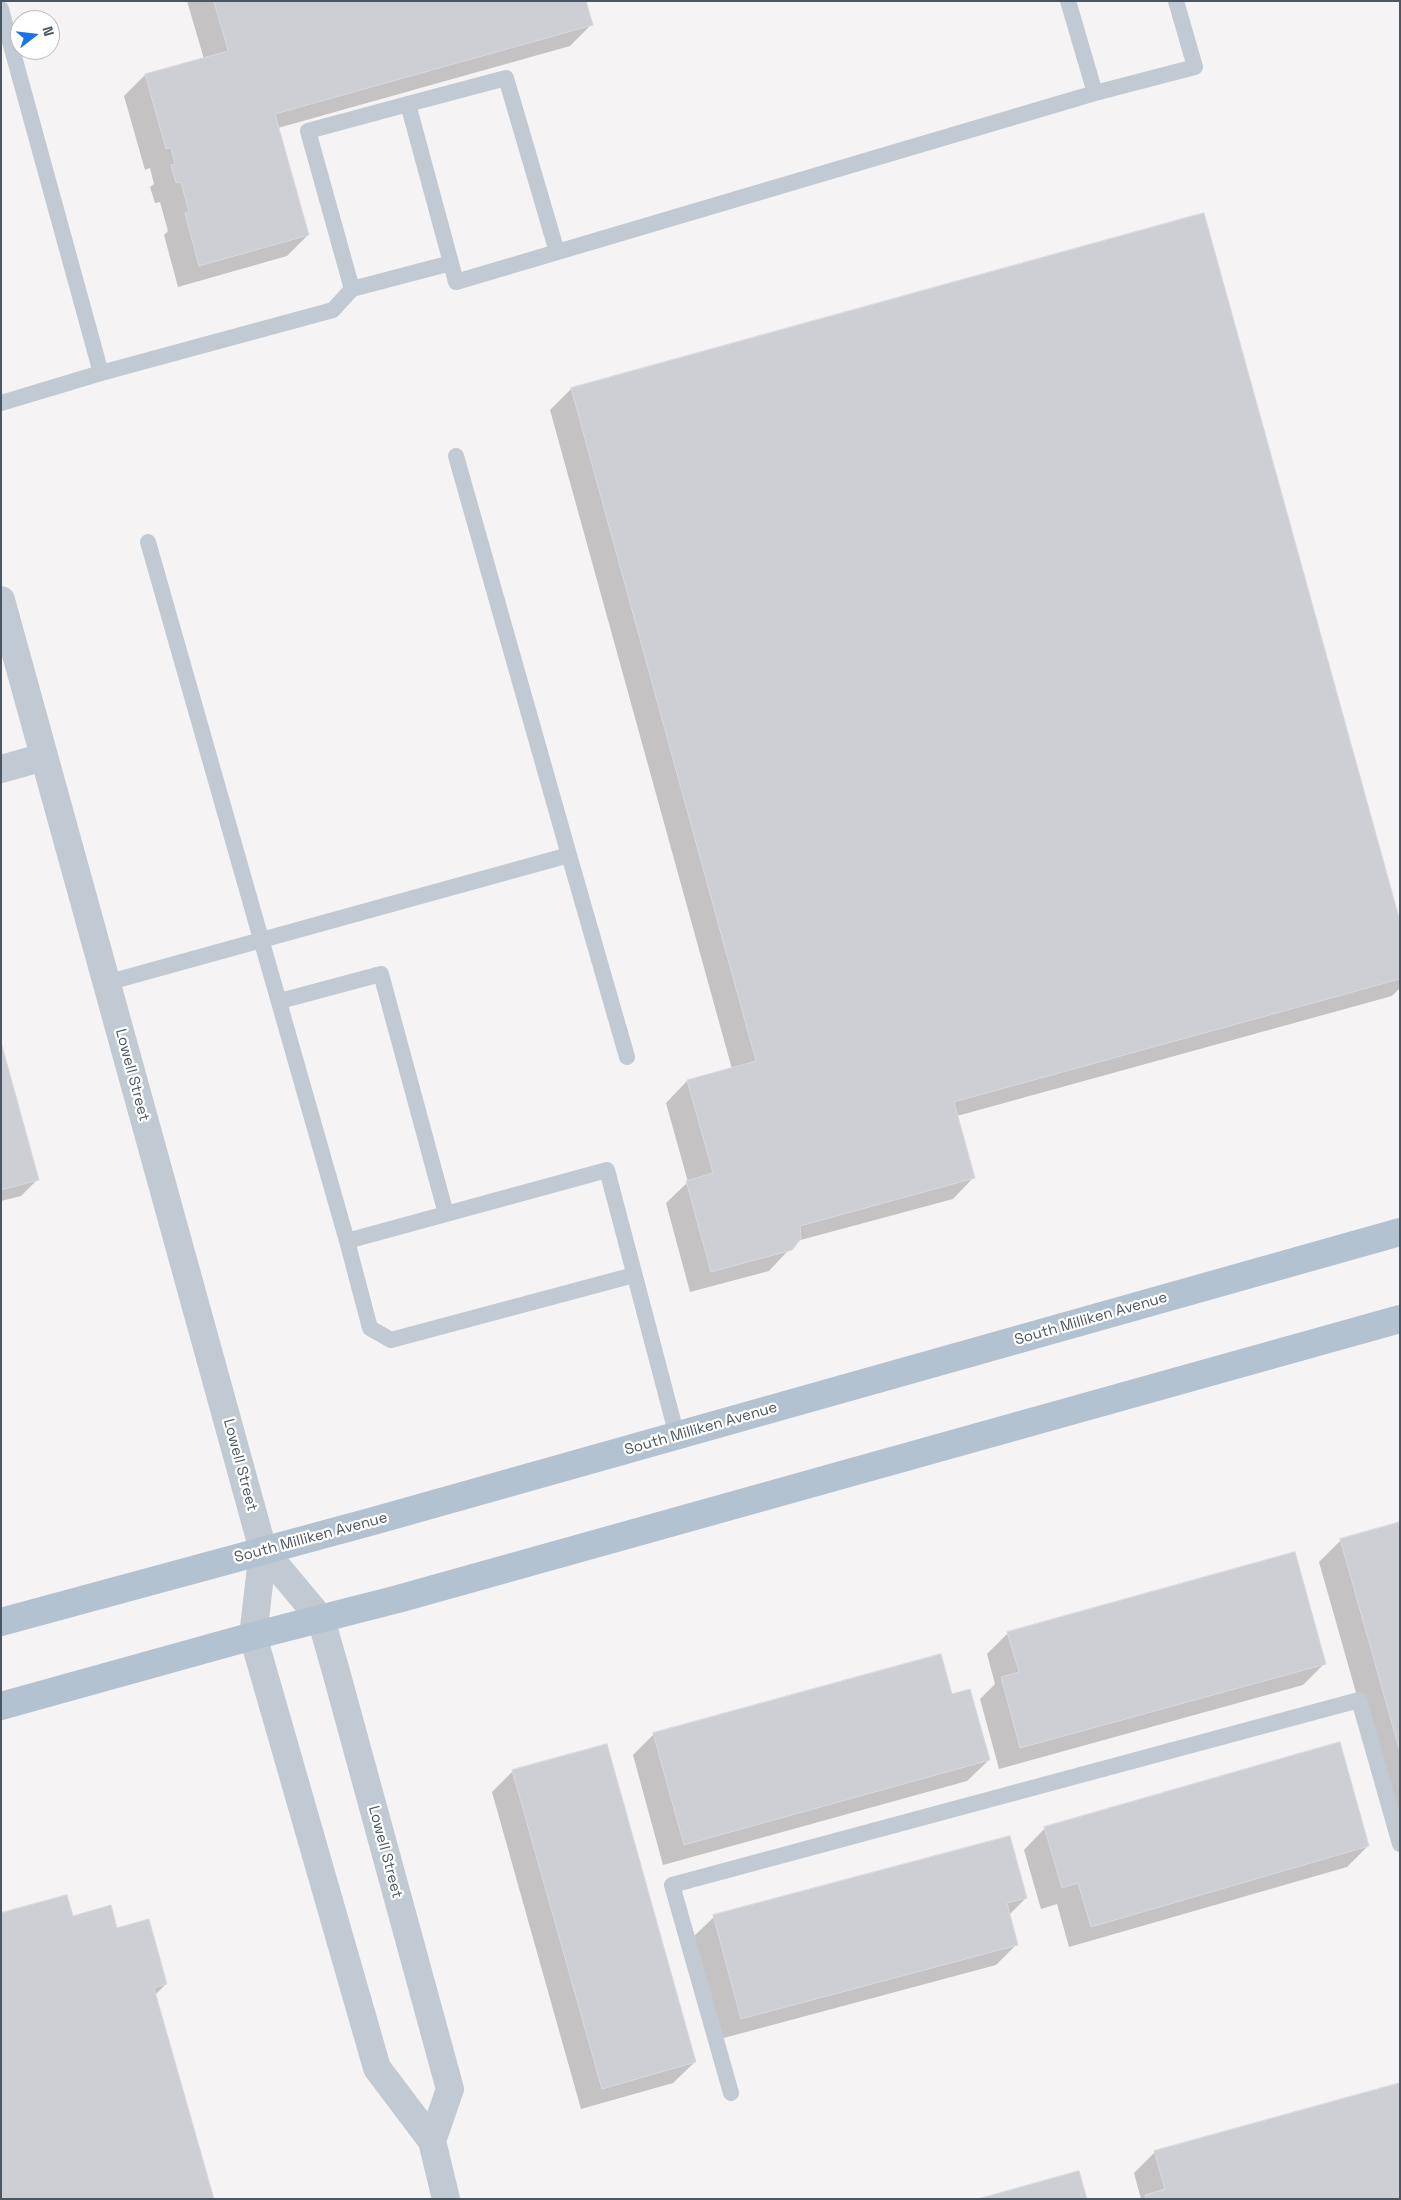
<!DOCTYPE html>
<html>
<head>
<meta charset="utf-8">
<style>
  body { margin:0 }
  #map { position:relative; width:1401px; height:2200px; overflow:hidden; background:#f5f3f3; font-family:"Space Grotesk",sans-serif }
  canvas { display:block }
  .frame { position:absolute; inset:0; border:2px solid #4a5661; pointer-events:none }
  .north { position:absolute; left:10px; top:10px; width:50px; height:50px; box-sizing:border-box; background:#fff; border:1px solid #b7bbc0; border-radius:50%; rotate:74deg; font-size:14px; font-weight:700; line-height:20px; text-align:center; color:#4a5661 }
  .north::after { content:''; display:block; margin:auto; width:18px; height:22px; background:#1a73e8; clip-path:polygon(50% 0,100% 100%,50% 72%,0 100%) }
</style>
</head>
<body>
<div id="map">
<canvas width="1401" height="2200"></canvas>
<div class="frame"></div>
<div class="north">N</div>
</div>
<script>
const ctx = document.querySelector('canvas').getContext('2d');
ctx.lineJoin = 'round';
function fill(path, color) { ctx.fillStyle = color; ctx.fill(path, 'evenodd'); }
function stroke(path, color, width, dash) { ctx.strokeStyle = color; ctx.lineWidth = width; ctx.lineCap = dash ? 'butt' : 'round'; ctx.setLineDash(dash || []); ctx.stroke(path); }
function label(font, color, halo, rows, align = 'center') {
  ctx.font = font + ' "Space Grotesk",sans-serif'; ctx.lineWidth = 4.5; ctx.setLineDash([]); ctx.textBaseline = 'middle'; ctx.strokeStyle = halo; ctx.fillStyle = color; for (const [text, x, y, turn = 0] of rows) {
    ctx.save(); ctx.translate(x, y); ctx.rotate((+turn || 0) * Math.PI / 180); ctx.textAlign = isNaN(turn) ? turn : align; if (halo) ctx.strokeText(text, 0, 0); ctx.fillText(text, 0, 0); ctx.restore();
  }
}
fill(new Path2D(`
  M187 1H585L591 25 570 46 278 128 308 235 287 256 178 287 164 235 168 231 160 202 155 203 150 187 154 184 150 168 145 170 124 96 145 75 204 59Z
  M571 389 1400 925V988L1392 996 957 1116 974 1177 953 1199 797 1241 769 1271 690 1292 666 1203 688 1182 666 1103 687 1081 732 1069 550 410Z
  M1 1047 38 1179 21 1196 1 1201Z
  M1400 1524V1848L1319 1562 1341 1540Z
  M1008 1633 1324 1664 1303 1685 999 1769 980 1699 995 1684 987 1654Z
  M951 1696 989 1760 967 1781 663 1865 633 1755 654 1734Z
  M513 1771 695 2062 673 2083 581 2109 492 1792Z
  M1045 1828 1368 1846 1347 1867 1069 1947 1057 1904 1041 1909 1024 1850Z
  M1026 1898 1009 1915 1017 1944 996 1965 720 2039 692 1938 714 1917Z
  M72 1917 116 1929 166 1984 155 1995Z
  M1155 2152 1400 2199H1141L1134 2173Z`), '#0003');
const building = new Path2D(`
  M214 1H586L593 25 275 114 309 235 199 266 185 213 189 212 181 182 176 183 171 165 175 164 171 148 166 149 145 74 228 51Z
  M1204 213 1400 921V979L954 1102 975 1178 800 1226 801 1239 792 1250 711 1272 686 1181 713 1173 687 1080 756 1061 571 388Z
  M1 1042 39 1180 1 1190Z
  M1400 1522V1752L1340 1539Z
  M1295 1552 1326 1664 1020 1748 1001 1677 1019 1672 1007 1632Z
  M941 1654 952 1694 970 1689 990 1760 684 1845 653 1733Z
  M1340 1742 1369 1846 1091 1927 1078 1883 1062 1888 1044 1827Z
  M607 1744 696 2062 602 2089 512 1770Z
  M1010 1836 1027 1898 1007 1903 1018 1945 741 2019 713 1915Z
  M67 1895 73 1916 111 1905 117 1928 149 1919 167 1984 154 1988 214 2199H1V1913Z
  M1400 2083V2199H1146L1145 2195 1165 2189 1154 2151Z
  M1079 2171 1087 2199H978Z`);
fill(building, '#cdcfd5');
stroke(building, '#d7d9de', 1);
stroke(new Path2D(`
  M1 9 101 373 1 403
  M1095 93 1195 67 1176 1
  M408 104 506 78 557 252
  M451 263 352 289 308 131 408 104 451 263 456 282 1095 93 1068 1
  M101 373 333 310 352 289
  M148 542 347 1241 607 1170 677 1436
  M569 855 627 1057
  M106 983 569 855 456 456
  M280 1001 381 974 446 1214
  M347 1241 370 1328 391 1340 634 1275
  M731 2093 672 1885 1359 1700 1400 1844`), '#c1cad2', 16);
stroke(new Path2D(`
  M1 600 263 1550 253 1636 377 2068 432 2141 446 2199
  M1 769 44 757
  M263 1550 321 1619 335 1668 450 2089 432 2141`), '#c1cad2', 28);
stroke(new Path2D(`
  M1 1622 377 1520 1400 1232
  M1 1706 253 1636 398 1599 1400 1319`), '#b3c2d1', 28);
label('15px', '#4a5661', '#fff', [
  ["Lowell Street",132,1075,75],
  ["South Milliken Avenue",1091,1319,-16],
  ["South Milliken Avenue",701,1429,-16],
  ["Lowell Street",240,1465,75],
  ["South Milliken Avenue",311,1538,-15],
  ["Lowell Street",385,1852,75]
]);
</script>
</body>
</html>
